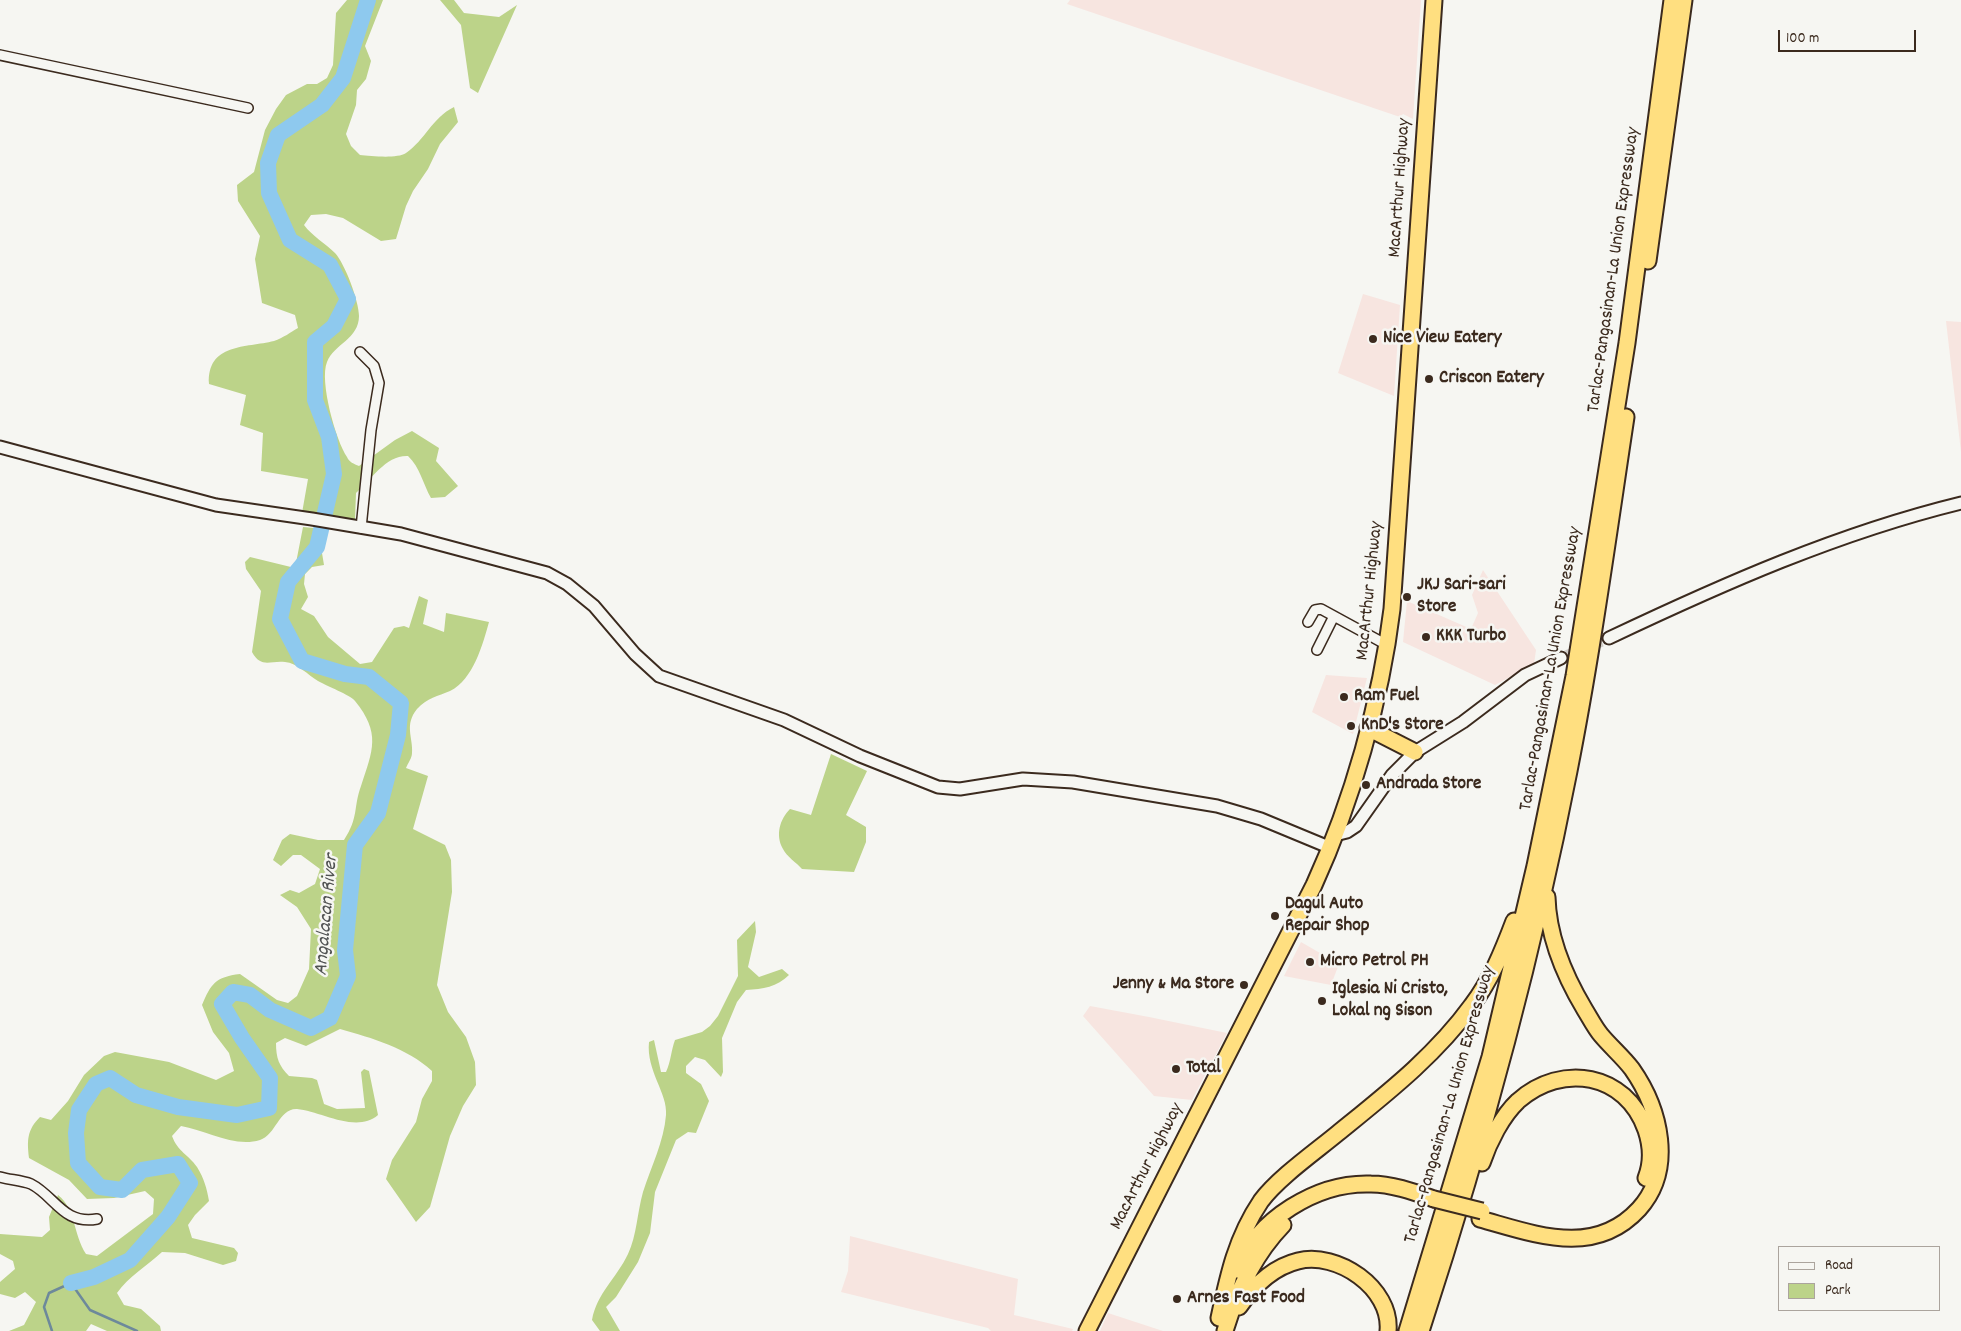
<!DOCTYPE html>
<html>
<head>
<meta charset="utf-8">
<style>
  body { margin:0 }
  #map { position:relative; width:1961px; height:1331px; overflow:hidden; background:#f6f6f2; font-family:Dekko,sans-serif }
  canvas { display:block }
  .legend { position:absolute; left:1778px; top:1246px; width:162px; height:65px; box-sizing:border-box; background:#f6f6f2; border:1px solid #aba49d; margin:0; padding:6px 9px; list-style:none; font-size:15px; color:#3b2a1e }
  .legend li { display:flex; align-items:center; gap:10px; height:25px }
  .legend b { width:25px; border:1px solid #aba49d }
  .scale { position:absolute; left:1778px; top:30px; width:138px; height:22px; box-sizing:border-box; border:2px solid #3b2a1e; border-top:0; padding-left:6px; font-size:15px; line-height:18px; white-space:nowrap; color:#3b2a1e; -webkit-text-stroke:4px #f6f6f2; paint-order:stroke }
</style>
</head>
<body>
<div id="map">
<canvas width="1961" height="1331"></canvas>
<ul class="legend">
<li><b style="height:6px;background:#f6f6f2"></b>Road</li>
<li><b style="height:14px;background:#bcd389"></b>Park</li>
</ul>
<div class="scale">100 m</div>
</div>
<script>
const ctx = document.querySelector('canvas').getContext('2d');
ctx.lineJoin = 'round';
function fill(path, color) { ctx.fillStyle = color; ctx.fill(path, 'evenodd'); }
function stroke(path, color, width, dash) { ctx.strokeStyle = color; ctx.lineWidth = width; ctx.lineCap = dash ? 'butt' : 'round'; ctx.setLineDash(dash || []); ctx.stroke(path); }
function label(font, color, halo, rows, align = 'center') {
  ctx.font = font + ' Dekko,sans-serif'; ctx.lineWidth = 5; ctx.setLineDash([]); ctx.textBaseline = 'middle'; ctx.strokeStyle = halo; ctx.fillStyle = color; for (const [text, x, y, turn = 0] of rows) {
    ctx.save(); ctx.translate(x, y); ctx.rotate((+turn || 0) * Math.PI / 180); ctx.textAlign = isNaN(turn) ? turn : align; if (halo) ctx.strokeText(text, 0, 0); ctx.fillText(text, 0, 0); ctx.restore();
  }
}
fill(new Path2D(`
  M1070 0H1421L1413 119 1403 114 1400 117 1067 4Z
  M1363 294 1400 305 1394 396 1338 373Z
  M1946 321 1961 322V452Z
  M1483 570 1536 650 1534 664 1495 685 1403 642 1407 601 1471 629 1478 613 1472 595Z
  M1326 675 1367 678 1353 734 1312 712Z
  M1301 942 1339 964 1331 985 1284 976Z
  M1090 1006 1149 1017 1227 1033 1192 1100 1154 1096 1083 1016Z
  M850 1236 1018 1279 1014 1315 1073 1329 1072 1331H991L988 1328 841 1292 848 1271Z
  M1108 1313 1163 1331H1100Z`), '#f7e5e0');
fill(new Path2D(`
  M347 0H383L365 46 371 61 366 79 357 90 356 105 346 134 351 146 360 155C371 156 397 159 406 153 425 140 432 118 454 107L458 122 440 144 428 169 413 191 406 206 396 239 381 241 343 218 326 214 311 215 304 225C312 236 325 243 335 253 345 264 359 301 359 316 359 339 334 344 327 362 319 381 336 441 347 457 349 462 354 464 359 466L395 440 412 431 439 448 436 461 458 486 445 497 431 498C423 484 420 467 408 456 386 455 372 479 356 493L355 520 302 513 308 479 261 471 263 433 240 425 246 395 209 384C207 343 246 348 274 341 283 338 291 332 298 328L295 315 262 303 255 259 260 236 238 201 237 185 254 172 265 130 276 109 286 95 307 84H317L327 78 333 65 336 13Z
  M440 0H454L464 13 499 17 517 5 478 93 470 88 461 25Z
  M303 527 325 529 322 553 324 565 312 567 305 574 304 584 308 597 301 609 314 616 328 637 360 664 372 662 394 628 404 626 409 628 419 596 428 600 423 624 444 632 446 613 489 622C483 644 473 680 450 691 438 696 427 698 417 709 404 725 413 737 412 753 412 758 408 763 406 768L428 776 413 829 445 845 451 860 452 892 437 985 448 1012 466 1037 475 1062 476 1085 463 1106 450 1136 430 1207 416 1222 386 1179 392 1160 416 1122 422 1099 432 1081V1071C407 1048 372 1038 340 1029L306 1046 285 1038 276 1043C276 1058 279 1066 289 1076L312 1078 317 1080 324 1104 337 1109 365 1108 361 1072 364 1069 369 1071 378 1115C356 1134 321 1111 297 1109 279 1108 276 1135 260 1140 234 1148 206 1130 181 1126L172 1136C178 1152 188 1154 197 1167 204 1178 207 1189 209 1201L195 1215 188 1225 192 1238 234 1248 238 1253 236 1261 223 1265 185 1253 162 1252C146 1267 129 1276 117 1293L124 1305 141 1309 160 1326 161 1331H107L91 1324 86 1331H9L24 1325 36 1302 25 1292 15 1298 0 1294V1282L15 1269 13 1261 0 1254V1234L42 1237 50 1230 49 1217 58 1195C76 1209 73 1234 86 1254L97 1256 153 1214 154 1199 145 1191 114 1198 87 1199 69 1180 29 1158C27 1140 27 1130 40 1117L51 1120 68 1101 84 1075 104 1056 115 1052 169 1062 216 1080 234 1071 229 1053 213 1032 202 1005C211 984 215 977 240 974L277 1000 288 1003 297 996 309 969 311 929 297 907 280 895 290 890 299 893 315 884 320 869 301 855H293L281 866 273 860 282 840 290 834 318 840H344C359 817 353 808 361 786 373 750 381 733 355 701 350 695 327 686 318 681 308 675 297 663 285 662 271 660 261 669 252 652L261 591 246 569 245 562 250 557 295 568Z
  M831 754 867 771 846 815 866 827V842L854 872 802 869C797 863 786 856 783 849 775 835 780 819 790 809L811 815Z
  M755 921 756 932 748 967 759 977 782 969 789 975C777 987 763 989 746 990L737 1002 722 1038 723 1072 721 1077 705 1060 695 1057 686 1066V1073L701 1084 709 1101 696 1133 688 1132 676 1140 655 1192 650 1233 638 1262 616 1297 606 1307 620 1331H600L592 1320C597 1293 616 1279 628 1254 637 1235 637 1213 643 1192 651 1167 664 1141 666 1115 668 1093 646 1071 649 1042L654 1040 661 1072H666C671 1061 671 1051 675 1040L702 1032 710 1026 718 1016 738 976 737 940Z`), '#bcd389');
stroke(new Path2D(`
  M52 1331 44 1307 49 1293 71 1283 90 1310 137 1331`), '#6d899b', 2.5);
stroke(new Path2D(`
  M71 1283 94 1277 130 1260 168 1217 190 1183 178 1164 142 1170 122 1190 100 1187 78 1163 76 1133 79 1110 96 1084 110 1078 136 1095 178 1107 237 1115 269 1108 270 1078 242 1038 222 1004 233 992 250 995 270 1010 311 1028 330 1018 348 976 345 950 355 845 378 813 398 735 401 703 369 677 345 674 302 661 280 619 288 582 317 547 334 474 329 437 315 400V342L334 326 348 299 330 265 290 240 269 193 268 163 278 135 322 105 343 78 368 0`), '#8ec9ee', 16);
stroke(new Path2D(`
  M1561 658 1609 638`), '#d1cdc8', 11, [11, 5.5]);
const street = new Path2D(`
  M0 55 248 108
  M360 352 374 366 379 383 371 430 361 528
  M1308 622 1315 610 1321 609 1387 645
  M1317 650 1334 616
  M0 1177C10 1180 21 1180 31 1184 55 1196 63 1225 97 1219`);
const secondary = new Path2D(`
  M0 447 216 505 312 519 401 534 547 573 567 584 594 606 635 654 659 676 784 720 860 756 938 787 960 789 1023 779 1073 782 1217 806 1261 819 1331 848
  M1609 638C1723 584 1838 533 1961 503
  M1335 835 1347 832 1356 826 1392 775 1415 752 1463 722 1525 675 1561 658`);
const highway = new Path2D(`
  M1648 261 1684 0
  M1368 728 1415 752
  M1482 1163C1489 1142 1502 1116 1518 1101 1562 1062 1626 1073 1646 1130 1651 1145 1652 1163 1646 1178
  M1480 1219C1535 1234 1594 1258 1639 1209 1675 1169 1660 1109 1632 1069 1623 1057 1611 1047 1601 1035 1595 1028 1590 1018 1585 1010 1564 975 1548 937 1547 897
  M1237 1270C1257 1219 1317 1182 1371 1184 1392 1184 1414 1192 1434 1199
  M1239 1307C1253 1287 1273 1267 1298 1261 1337 1251 1392 1288 1388 1331
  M1219 1318C1228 1276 1236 1238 1261 1201 1278 1178 1315 1152 1338 1133 1386 1094 1435 1056 1472 1005 1491 980 1503 950 1514 921
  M1087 1331 1314 885C1352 802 1381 700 1392 609L1434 0
  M1225 1331C1237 1291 1254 1255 1283 1225
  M1407 1331 1490 1057 1535 866 1574 676 1627 343 1672 0
  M1421 1331C1481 1147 1532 961 1569 771 1592 654 1608 536 1626 417`);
stroke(street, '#3b2a1e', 12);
stroke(secondary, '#3b2a1e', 15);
stroke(highway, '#3b2a1e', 19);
stroke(street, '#f6f6f2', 9);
stroke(secondary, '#f6f6f2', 11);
stroke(highway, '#ffdf80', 15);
const highwayBridge = new Path2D(`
  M1434 1199 1482 1211`);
stroke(highwayBridge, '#3b2a1e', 19, []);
stroke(highwayBridge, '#ffdf80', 15);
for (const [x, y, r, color] of [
  [1373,339,5,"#3b2a1e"],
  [1429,379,5,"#3b2a1e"],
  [1407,597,5,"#3b2a1e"],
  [1426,637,5,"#3b2a1e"],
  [1344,697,5,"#3b2a1e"],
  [1351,726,5,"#3b2a1e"],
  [1366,785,5,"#3b2a1e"],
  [1275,916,5,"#3b2a1e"],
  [1310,962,5,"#3b2a1e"],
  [1244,985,5,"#3b2a1e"],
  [1322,1001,5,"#3b2a1e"],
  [1176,1069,5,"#3b2a1e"],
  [1177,1299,5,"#3b2a1e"]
]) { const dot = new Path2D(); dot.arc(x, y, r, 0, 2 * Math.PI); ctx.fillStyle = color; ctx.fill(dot); stroke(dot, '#f6f6f2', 2); }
label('19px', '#3b2a1e', '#f6f6f2', [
  ["MacArthur Highway",1401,188,-86],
  ["Tarlac-Pangasinan-La Union Expressway",1615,270,-82],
  ["MacArthur Highway",1371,591,-84],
  ["Tarlac-Pangasinan-La Union Expressway",1552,669,-80],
  ["Tarlac-Pangasinan-La Union Expressway",1451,1105,-74],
  ["MacArthur Highway",1148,1167,-63]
]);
label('bold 19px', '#3b2a1e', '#f6f6f2', [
  ["Nice View Eatery",1383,339],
  ["Criscon Eatery",1439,379],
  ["JKJ Sari-sari",1417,586],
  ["Store",1417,608],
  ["KKK Turbo",1436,637],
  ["Ram Fuel",1354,697],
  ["KnD's Store",1361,726],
  ["Andrada Store",1376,785],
  ["Dagul Auto",1285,905],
  ["Repair Shop",1285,927],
  ["Micro Petrol PH",1320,962],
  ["Jenny & Ma Store",1234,985,"right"],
  ["Iglesia Ni Cristo,",1332,990],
  ["Lokal ng Sison",1332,1012],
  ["Total",1186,1069],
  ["Arnes Fast Food",1187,1299]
], 'left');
label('italic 20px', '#505252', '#f6f6f2', [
  ["Angalacan River",328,915,-85]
]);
</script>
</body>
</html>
